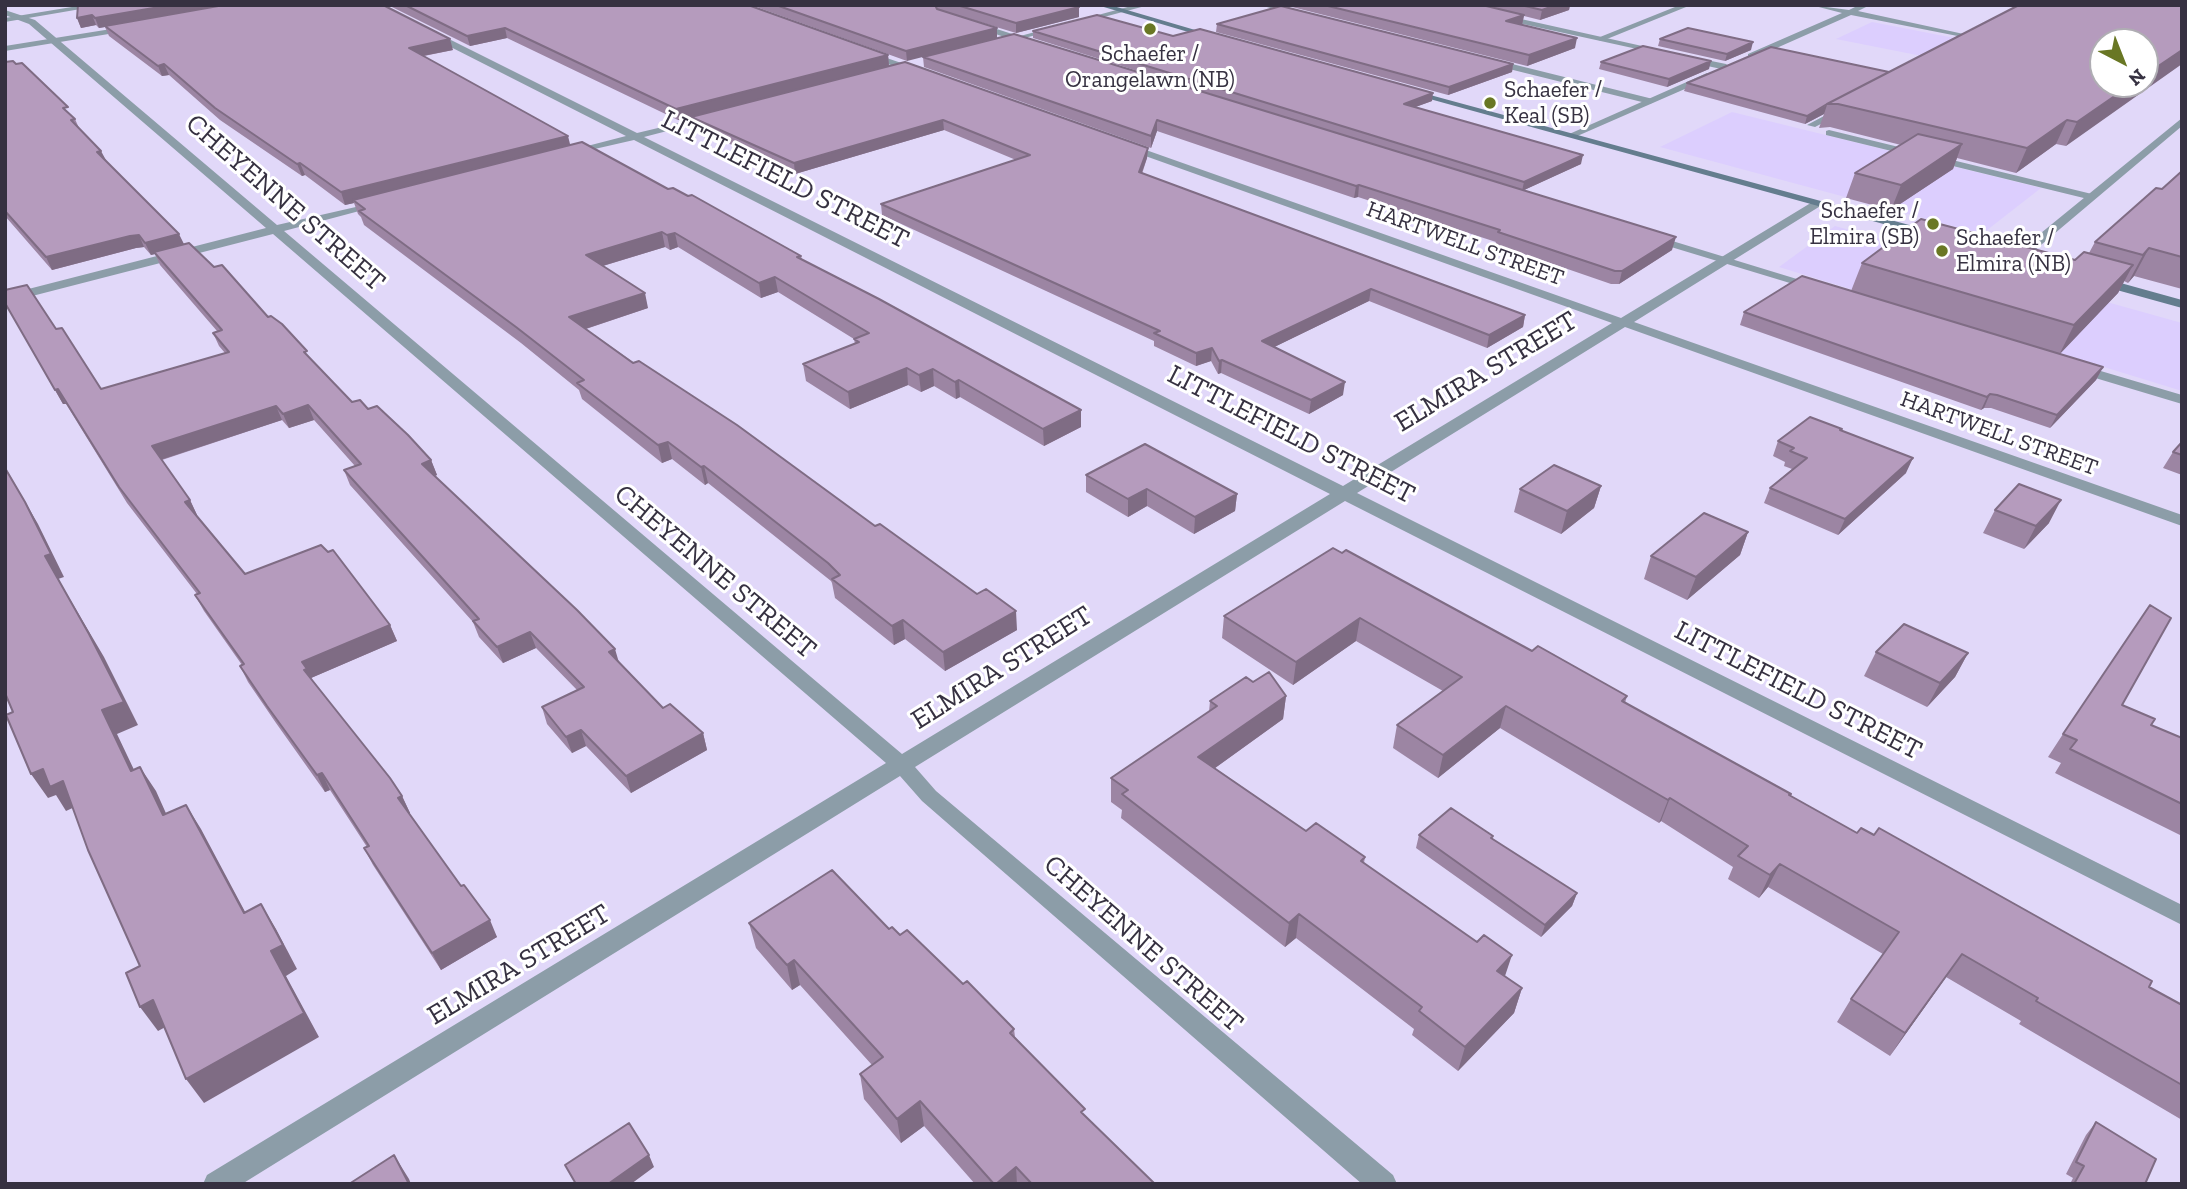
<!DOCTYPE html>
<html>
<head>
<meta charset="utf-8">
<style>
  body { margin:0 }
  #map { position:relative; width:2187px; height:1189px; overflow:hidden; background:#e1d8f9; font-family:"Zilla Slab",serif }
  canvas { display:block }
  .frame { position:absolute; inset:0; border:7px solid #363141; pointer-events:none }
  .north { position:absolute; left:2089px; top:28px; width:70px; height:70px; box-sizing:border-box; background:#fff; border:2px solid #afadb3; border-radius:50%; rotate:138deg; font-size:19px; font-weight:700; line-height:28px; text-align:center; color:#363141 }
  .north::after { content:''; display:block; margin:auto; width:24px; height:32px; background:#697724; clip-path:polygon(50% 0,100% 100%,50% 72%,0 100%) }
</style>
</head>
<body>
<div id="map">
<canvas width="2187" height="1189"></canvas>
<div class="frame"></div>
<div class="north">N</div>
</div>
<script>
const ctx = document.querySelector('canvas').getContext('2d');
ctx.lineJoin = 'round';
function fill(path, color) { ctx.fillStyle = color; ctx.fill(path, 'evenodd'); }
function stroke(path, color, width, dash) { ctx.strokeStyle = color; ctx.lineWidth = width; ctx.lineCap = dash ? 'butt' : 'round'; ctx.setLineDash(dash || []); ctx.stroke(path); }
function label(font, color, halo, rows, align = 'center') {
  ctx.font = font + ' "Zilla Slab",serif'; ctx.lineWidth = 6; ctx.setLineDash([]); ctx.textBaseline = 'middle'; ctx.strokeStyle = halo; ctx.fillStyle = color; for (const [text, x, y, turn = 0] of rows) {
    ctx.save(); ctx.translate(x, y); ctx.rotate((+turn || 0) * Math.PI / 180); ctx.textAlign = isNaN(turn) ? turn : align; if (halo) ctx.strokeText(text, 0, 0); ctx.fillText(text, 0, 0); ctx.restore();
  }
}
fill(new Path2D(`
  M1872 22 1970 41 1937 59 1836 39Z
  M1732 112 2041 188 1982 234 1660 147Z
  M1835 226 2182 323V391L1779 267Z`), '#dccefe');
fill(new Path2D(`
  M1260 5H1274L1302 14 1298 16Z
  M1680 5H1691L1602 41 1595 39Z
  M975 22 1034 41 1035 43 1028 45 972 26Z
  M130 26 133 30 5 51V46Z
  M1492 59 1653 99 1655 101 1650 104 1489 64Z
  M1841 107 1846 110 1844 112 1815 127 1807 125Z
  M1829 130 2096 195 2097 197 2092 200 1826 135V131Z
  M1648 236H1656L1823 287 1813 290 1648 240Z
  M2077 364 2182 395V404L2072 371 2070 368Z`), '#8c9da8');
fill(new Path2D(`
  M1135 5H1149L1002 44 998 42Z
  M1811 5 1849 10 1859 5H1870L1858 11 1982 38 1978 40 1851 15 1754 58H1748V54L1842 13Z
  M5 10 35 20 277 225 382 201V205L284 231 902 754 1330 494 634 140 564 156V152L626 136 429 36V32H435L637 133 717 114V118L644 137 1343 486 1612 323 1123 148V144H1129L1621 318 1814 201H1822V205L1634 322 2182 515V526L1625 327 1357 493 2182 905V925L1345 501 915 767 936 791 1393 1175 1397 1184H1362L922 801 900 776 242 1184H203L207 1175 886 763 273 234 5 303V295L266 228 29 24 5 15Z
  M1503 15 1660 50 1664 52 1660 54 1500 19Z
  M866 51 922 70 923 72 916 74 863 55Z
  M1687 56 1726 64 1730 67 1726 70 1684 61Z
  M1707 73 1710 78 1575 137 1567 135Z
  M2182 118V126L2022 261H2014V255Z`), '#8c9da8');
fill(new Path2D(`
  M84 5H104L5 22V18Z`), '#8c9da8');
fill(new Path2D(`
  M1097 5H1110L1219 37 1212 39Z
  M1408 89 1935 232 1937 234 1927 236 1408 93Z
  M2099 277 2182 300V308L2095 284 2093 281Z`), '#647d8e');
fill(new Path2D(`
  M78 5 453 50 424 56 570 145 668 189 688 196 801 256 802 260 1081 410V427L1044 446 960 397 956 399 934 386 921 392 908 385 850 409 806 381 803 364 855 344 854 339 778 292 761 298 678 247 670 250 665 247 603 266 648 308 586 329 1017 630 945 671 905 639 894 645 835 598 832 583 831 581 708 483 705 485 672 459 662 463 582 399 579 390 521 343 364 225 361 217 358 214 354 203 345 205 305 175 302 176 220 120 169 75 162 76 109 36 105 27 99 28 96 25 81 28 77 18Z
  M388 5H748L888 55 889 66 678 120 507 38 470 46Z
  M751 5H1073L1079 7V17L1016 33 940 10 907 61Z
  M1284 5H1570L1569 10 1540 20 1524 16 1522 25 1575 48 1527 66Z
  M2182 5 2066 146 2056 144 2016 173 1957 158 1953 169 1891 210 1846 198 1855 173 1901 145 1830 127 1819 128 1824 114 1805 124 1684 91 1687 83 1889 73Z
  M1217 24 1513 64 1512 72 1448 95 1216 32Z
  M1033 31 1173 36 1432 101 1415 107 1581 164 1524 190 1672 250 1619 284H1611L1495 244 1496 242 1358 197 1354 198 1157 131 1151 148 924 67 923 57 1214 95 1033 38Z
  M1660 39 1751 50 1725 61 1658 46Z
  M5 62 75 119 79 128 106 161 184 245 214 267 268 317 311 359 352 402 368 409 431 460 437 475 435 476 663 708 703 733 707 750 631 793 586 746 572 753 547 724 542 707 577 690 536 648 503 663 479 637 473 622 350 485 344 470 355 466 314 420 289 428 282 420 162 460 190 500 197 515 196 516 245 574 390 625 397 641 311 678 402 796 410 813H409L497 937 441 970 373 865 364 848 367 847 330 790 325 792 276 723 248 682 240 666 242 665 204 611 195 595 197 594 127 503 66 404H63L5 303 56 329 101 389 225 353 219 346 213 333 217 331 160 265 155 254 151 255 144 247 136 248 52 270 5 216Z
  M905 62 1148 148 1147 158 1142 174 1525 315 1523 327 1487 348 1369 301 1274 347 1343 395 1309 414 1221 373 1218 374 1211 361 1196 366 1154 346V341L882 215 881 204 1016 160 944 130 795 174 693 127 691 117Z
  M1601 62 1709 69 1667 87 1599 69Z
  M2182 171V289L2134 276 2128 283 2124 281 2118 293 2059 354 2103 367 2096 380 2050 428 1991 408H1984L1981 410 1740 325 1744 312 1851 291 1862 263 2075 260 2089 253 2095 242 2162 189Z
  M1841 431 1906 473 1838 535 1764 503 1770 488 1792 469 1784 466 1785 462 1773 456 1778 441Z
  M2182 442V475L2163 468 2173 452Z
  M1086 475 1237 494 1235 511 1194 534 1147 506 1128 517 1086 492Z
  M1601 486 1594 508 1561 534 1514 512 1520 489Z
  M1995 510 2049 523 2024 549 1983 533Z
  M1748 532 1740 555 1687 600 1644 579 1651 556Z
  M1333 548 1532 651 1627 696 1625 703 1857 833 2182 1005V1120L2019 1024 2021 1021 1946 977 1890 1056 1837 1022 1851 999 1883 954 1768 887 1759 898 1728 879 1733 867 1661 821 1659 823 1500 728 1438 778 1393 748 1397 725 1443 691 1356 641 1293 685 1222 638 1224 616Z
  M1876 652 1968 653 1955 677 1927 707 1864 676Z
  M1253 682 1286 696 1283 719 1215 768 1306 831 1365 857 1364 863 1505 976 1522 988 1514 1013 1458 1071 1412 1035 1414 1029 1296 938 1285 947 1121 818 1122 810 1111 802V778L1209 712 1210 701Z
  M2151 725 2182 738V836L2055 773 2061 763 2048 757 2063 734Z
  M1419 835 1492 839 1577 893 1572 906 1541 937 1416 848Z
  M749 923 889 929 900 935 963 984 1014 1029 1015 1037 1086 1117 1155 1184H975L924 1126 901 1143 864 1099 860 1074 872 1065 800 985 792 990 756 948Z
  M2096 1122 2145 1184H2070L2073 1178 2066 1174 2086 1135Z`), '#9c85a3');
fill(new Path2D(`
  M171 5H233L99 28 95 18Z
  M1556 5H1570L1569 10 1540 20 1542 10Z
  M1079 7V17L1016 33V23Z
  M92 15 96 25 81 28 77 18Z
  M1524 15 1522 25 1506 21Z
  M505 28 507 38 470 46 467 36Z
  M997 28V38L907 61 906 51Z
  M1577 38 1575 48 1527 66 1529 55Z
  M450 39 453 50 412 58 409 48Z
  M1753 42 1751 50 1725 61 1727 54Z
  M2182 50V64L2066 146 2077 122 2132 84H2145V75Z
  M888 55 889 66 678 120 676 109Z
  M1711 61 1709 69 1667 87 1669 79Z
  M164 64 169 75 162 76 158 66Z
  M1513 64 1512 72 1448 95 1449 87Z
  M1433 93 1432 101 1402 112 1404 104Z
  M1827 105 1824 114 1805 124 1807 116Z
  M943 120 944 130 795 174 794 163Z
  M1157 120V131L1151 148V136Z
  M2067 120 2056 144 2016 173 2027 148Z
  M568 136 571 148 353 200 354 203 345 205 341 192Z
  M1962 144 1953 169 1891 210 1901 185Z
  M1148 148 1147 158 1138 183 1139 172Z
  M101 151 107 162 97 152Z
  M1583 155 1581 164 1522 191 1524 182Z
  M300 163 305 175 302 176 297 164Z
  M1359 185 1358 197 1354 198 1356 186Z
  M662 232 665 247 589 270 586 255Z
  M675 233 678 247 670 250 667 235Z
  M179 234 185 246 151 255 145 243Z
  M139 235 144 247 136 248 52 270 46 257 130 236Z
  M1676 237 1672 250 1619 284 1622 271Z
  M2149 248 2134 276 2128 283 2143 255Z
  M2133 265 2118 293 2059 355 2074 325Z
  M775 277 778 292 761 298 759 283Z
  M1371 289 1369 301 1260 354 1262 341Z
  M645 293 648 308 573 333 569 317Z
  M1525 315 1523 327 1487 348 1489 335Z
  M1212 348 1211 361 1196 366V353Z
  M1222 360 1221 373 1218 374 1219 361Z
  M2103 367 2096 380 2050 428 2057 415Z
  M907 368 908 385 850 409 848 392Z
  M933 369 934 386 921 392 919 375Z
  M959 380 960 397 956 399 955 382Z
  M1345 382 1343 395 1309 414 1311 400Z
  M58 389 66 404H63L55 390Z
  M1990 394 1984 408 1981 410 1987 397Z
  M308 405 314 420 289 428 283 414Z
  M276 406 282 420 160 460 152 446Z
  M1081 410V427L1044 446 1043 429Z
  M668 442 672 459 662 463 658 445Z
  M1913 458 1906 473 1838 535 1845 519Z
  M431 460 437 475 427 479 422 464Z
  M704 466 708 483 705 485 701 467Z
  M5 467 38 524 64 577 58 579 104 657 138 725 117 734 146 795 131 771 102 710 45 556Z
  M1601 486 1594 508 1561 534 1567 511Z
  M1147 489V506L1128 517V499Z
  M1237 494 1235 511 1194 534 1195 517Z
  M190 500 197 515 193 517 185 502Z
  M2061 500 2049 523 2024 549 2036 526Z
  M1748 532 1740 555 1687 600 1696 577Z
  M1016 611 1017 630 945 671 943 652Z
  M1360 618 1356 641 1293 685 1296 662Z
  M903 620 905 639 894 645 892 626Z
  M390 625 397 641 311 678 315 685 304 670 302 662Z
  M530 632 536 648 503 663 497 647Z
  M615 649 620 666 609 652Z
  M1968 653 1955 677 1927 707 1940 683Z
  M1286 696 1283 719 1197 781 1198 757Z
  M1506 706 1500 728 1438 778 1443 755Z
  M581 730 586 746 572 753 566 737Z
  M703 733 707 750 631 793 626 776Z
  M140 767 156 791 178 840 163 815Z
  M43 769 63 781 79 805 66 811 56 795 48 798 31 774Z
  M322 773 330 790 325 792 317 775Z
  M402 796 410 813 406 815 398 798Z
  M1670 798 1661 821 1659 823 1668 800Z
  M186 805 201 829 259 938 244 913Z
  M1780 864 1768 887 1759 898 1770 875Z
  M1577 893 1572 906 1541 937 1545 925Z
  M261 904 276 929 297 969 286 976 319 1037 204 1103 186 1079 271 951Z
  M1299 914 1296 938 1285 947 1289 923Z
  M490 920 497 937 441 970 432 953Z
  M1962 954 1946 977 1890 1056 1905 1033Z
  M1512 955 1504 979 1497 971Z
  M794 960 800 985 792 990 787 965Z
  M1522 988 1514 1013 1458 1071 1465 1047Z
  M153 1000 171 1024 158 1031 140 1007Z
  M920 1101 924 1126 901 1143 897 1119Z
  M394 1155 409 1179 411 1184H409Z
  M649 1155 654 1167 631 1184H608Z
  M1016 1167 1017 1184H996Z`), '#7f6c84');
const building = new Path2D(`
  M78 5H171L95 18 92 15 77 18Z
  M224 5H383L450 39 409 48 568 136 341 192 300 163 297 164 215 108 164 64 158 66 105 26Z
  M405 5H748L888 55 676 109 505 28 467 36Z
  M776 5H935L937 9 997 28 906 51Z
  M957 5H1073L1079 7 1016 23Z
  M1324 5H1482L1524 15 1506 21 1577 38 1529 55Z
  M1521 5H1556L1542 10Z
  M2019 5H2182V50L2145 75V42H2103V84H2132L2077 122 2067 120 2027 148 1838 104H1827Z
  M1281 6 1513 64 1449 87 1217 24Z
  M1097 15 1173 36 1200 29 1433 93 1404 104 1583 155 1524 182 1033 31Z
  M1688 28 1753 42 1727 54 1660 39Z
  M1014 34 1676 237 1622 271H1615L1498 232 1500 230 1359 185 1356 186 1157 120 1151 136 923 57Z
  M1643 46 1711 61 1669 79 1601 62Z
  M1771 47 1889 72 1827 104 1807 116 1687 83Z
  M13 61 16 64 22 63 68 107 63 108 75 119 71 120 101 151 97 152 179 234 145 243 139 235 130 236 46 257 5 211V62Z
  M905 62 1148 148 1139 172 1525 315 1489 335 1371 289 1262 341 1345 382 1311 400 1222 360 1219 361 1212 348 1196 353 1154 333 1160 331 881 204 1030 155 943 120 794 163 691 117Z
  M1918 134 1962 144 1901 185 1855 173Z
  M582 142 668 189 673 188 688 196 692 195 801 256 797 257 879 299 1081 410 1043 429 959 380 955 382 933 369 919 375 907 368 848 392 803 364 859 342 854 339 869 333 775 277 759 283 675 233 667 235 662 232 586 255 645 293 569 317 633 363 639 361 737 425 875 526 880 524 977 594 986 589 1016 611 943 652 903 620 892 626 832 579 840 575 828 563 704 466 701 467 668 442 658 445 577 383 584 380 516 327 359 211 365 209 353 200Z
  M2182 171V257L2149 248 2143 255 2095 242 2156 188 2162 189Z
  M1921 219 2075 260 2084 252 2133 265 2074 325 1862 263Z
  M189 243 214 267 222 265 268 317 271 316 282 324 307 351 304 352 352 402 360 400 368 409 377 406 408 435 431 460 422 464 577 610 615 649 609 652 663 708 670 704 703 733 626 776 581 730 566 737 542 707 584 687 530 632 497 647 473 621 479 619 344 470 361 464 308 405 283 414 276 406 152 446 190 500 185 502 245 574 321 545 328 552 333 550 390 625 302 662 307 669 304 670 390 778 402 796 398 798 461 886 464 885 490 920 432 953 364 848 369 846 322 773 317 775 267 706 240 666 244 664 195 595 200 593 119 487 58 389 55 390 5 303V290L27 285 56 329 62 328 101 389 229 352 213 333 222 330 154 252Z
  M1802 276 2103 367 2057 415 1997 395 1990 394 1987 397 1744 312Z
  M1810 417 1842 429 1840 430 1913 458 1845 519 1770 488 1807 458 1790 451 1794 448 1778 441Z
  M2182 442V455L2173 452Z
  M1145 444 1237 494 1195 517 1147 489 1128 499 1086 475Z
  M1554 465 1601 486 1567 511 1520 489Z
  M5 468 25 502 51 554 45 556 89 634 124 702 102 710 131 771 140 767 163 815 186 805 244 913 261 904 283 945 271 951 304 1013 186 1079 153 1000 140 1007 126 973 140 966 88 850 63 781 50 787 43 769 31 774 6 715 13 712 5 693Z
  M2019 484 2061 500 2036 526 1995 510Z
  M1704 513 1748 532 1696 577 1651 556Z
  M1333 548 1342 553 1346 550 1532 651 1538 646 1627 696 1622 701 1791 794 1789 795 1857 833 1861 828 1874 835 1879 828 2152 981 2149 987 2182 1005V1085L2036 1001 2038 998 1962 954 1905 1033 1851 999 1899 932 1780 864 1770 875 1738 856 1748 846 1670 798 1668 800 1506 706 1443 755 1397 725 1462 677 1360 618 1296 662 1224 616Z
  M2150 605 2171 618 2122 705 2155 719 2151 725 2182 738V804L2070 749 2077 740 2063 734Z
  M1904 624 1968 653 1940 683 1876 652Z
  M1269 672 1286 696 1198 757 1306 831 1316 823 1365 857 1361 861 1477 942 1484 935 1512 955 1497 971 1522 988 1465 1047 1419 1011 1422 1007 1299 914 1289 923 1122 794 1128 790 1111 778 1217 706 1210 701 1246 677 1253 682Z
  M1451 808 1493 836 1491 838 1577 893 1545 925 1419 835Z
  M832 870 889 929 892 927 900 935 907 930 963 984 967 981 1014 1029 1010 1033 1085 1109 1081 1112 1155 1184H1032L1016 1167 996 1184H994L920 1101 897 1119 860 1074 883 1057 794 960 787 965 749 923Z
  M2096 1122 2156 1159 2145 1184H2074L2084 1166 2076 1162Z
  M629 1123 649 1155 608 1184H576L565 1165Z
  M394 1155 409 1184H349Z`);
fill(building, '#b59bbd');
stroke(building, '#7f6c84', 2);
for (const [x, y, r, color] of [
  [1150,29,7,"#697724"],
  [1490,103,7,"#697724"],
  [1933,224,7,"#697724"],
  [1942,251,7,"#697724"]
]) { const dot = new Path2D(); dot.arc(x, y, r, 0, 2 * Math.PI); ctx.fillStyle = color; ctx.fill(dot); stroke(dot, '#fff', 2.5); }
label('23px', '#363141', '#fff', [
  ["Schaefer /",1150,54,"center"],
  ["Orangelawn (NB)",1150,80,"center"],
  ["Schaefer /",1504,90],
  ["Keal (SB)",1504,116],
  ["Schaefer /",1919,211,"right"],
  ["Elmira (SB)",1919,237,"right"],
  ["Schaefer /",1956,238],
  ["Elmira (NB)",1956,264]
], 'left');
label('23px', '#363141', '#fff', [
  ["HARTWELL STREET",1465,244,20],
  ["HARTWELL STREET",1999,434,20]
]);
label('28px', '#363141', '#fff', [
  ["LITTLEFIELD STREET",785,180,27],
  ["CHEYENNE STREET",285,203,41],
  ["ELMIRA STREET",1486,372,-31],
  ["LITTLEFIELD STREET",1291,435,27],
  ["CHEYENNE STREET",715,572,40],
  ["ELMIRA STREET",1002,668,-32],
  ["LITTLEFIELD STREET",1798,691,27],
  ["CHEYENNE STREET",1143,944,41],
  ["ELMIRA STREET",519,965,-31]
]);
</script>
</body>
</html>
